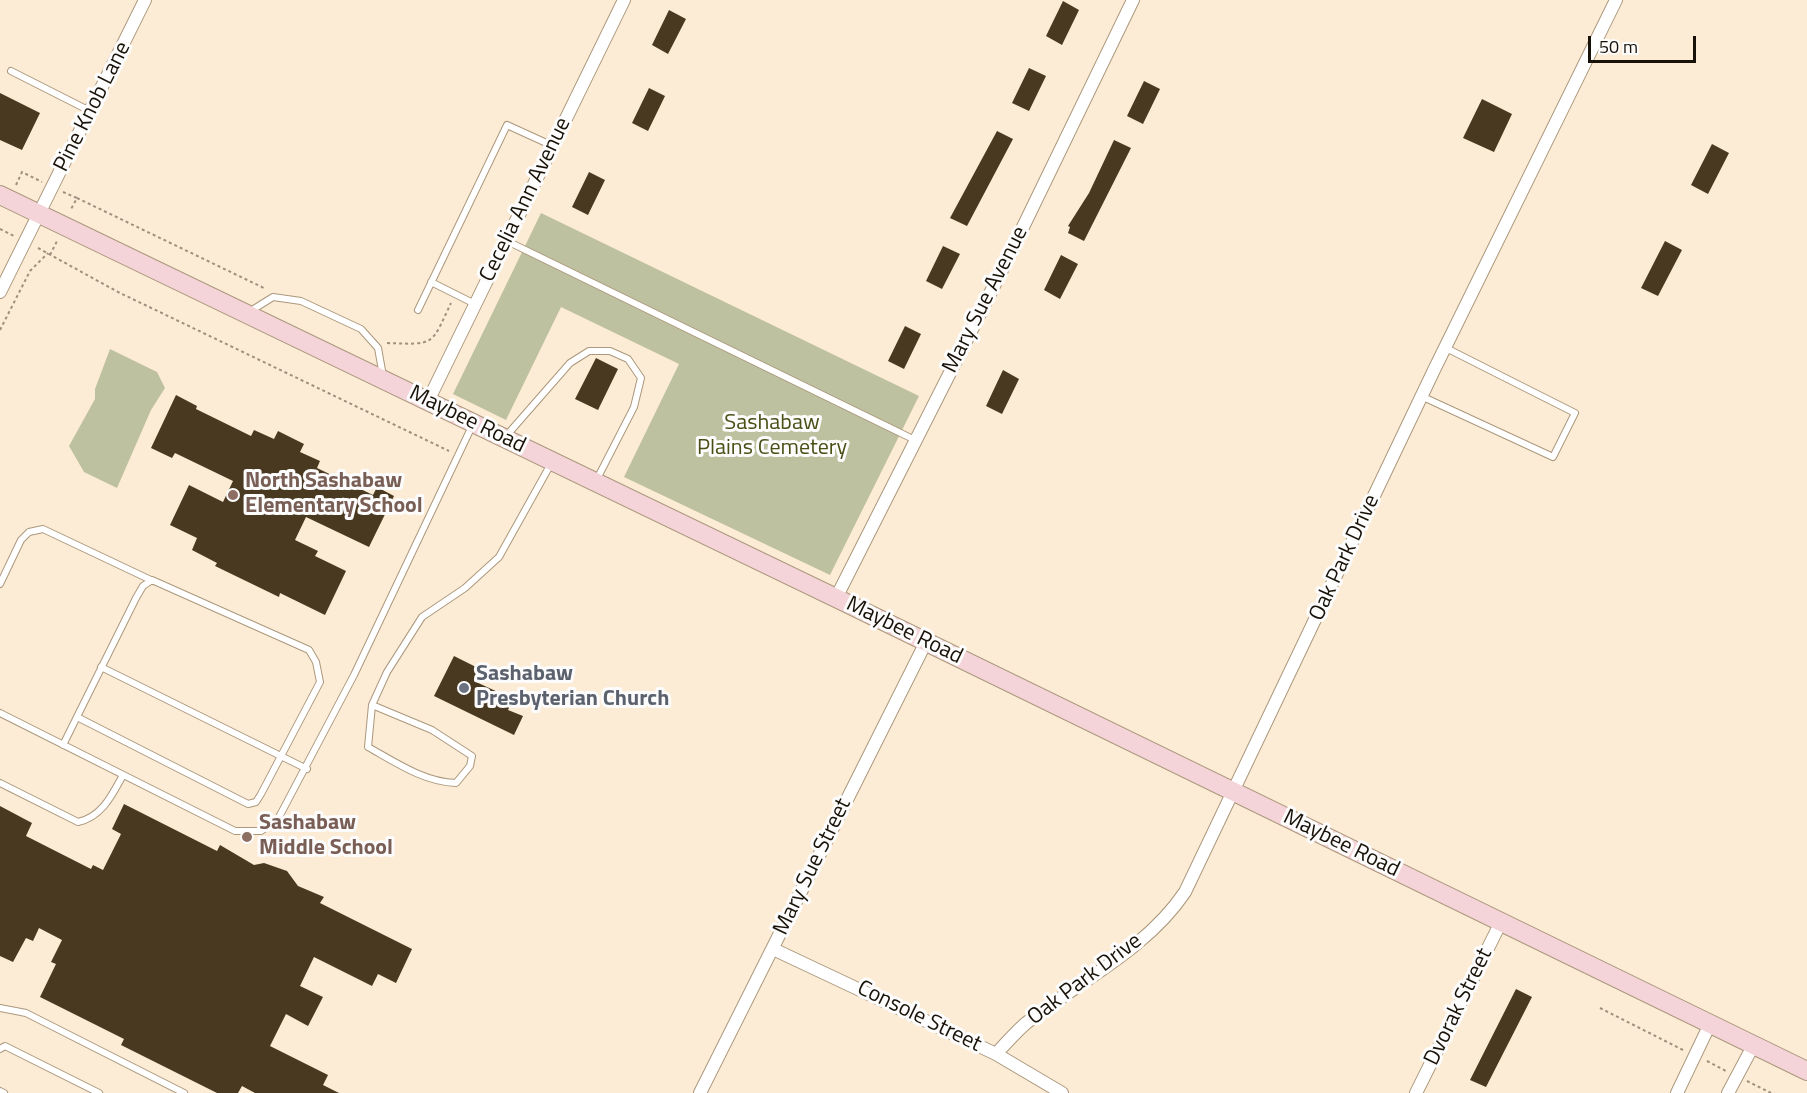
<!DOCTYPE html>
<html>
<head>
<meta charset="utf-8">
<style>
  body { margin:0 }
  #map { position:relative; width:1807px; height:1093px; overflow:hidden; background:#fdecd5; font-family:"Titillium Web",sans-serif }
  canvas { display:block }
  .scale { position:absolute; left:1588px; top:36px; width:108px; height:27px; box-sizing:border-box; border:3px solid #181107; border-top:0; padding-left:8px; font-size:18px; line-height:21px; white-space:nowrap; color:#181107; -webkit-text-stroke:4px #fcfcfc; paint-order:stroke }
</style>
</head>
<body>
<div id="map">
<canvas width="1807" height="1093"></canvas>
<div class="scale">50 m</div>
</div>
<script>
const ctx = document.querySelector('canvas').getContext('2d');
ctx.lineJoin = 'round';
function fill(path, color) { ctx.fillStyle = color; ctx.fill(path, 'evenodd'); }
function stroke(path, color, width, dash) { ctx.strokeStyle = color; ctx.lineWidth = width; ctx.lineCap = dash ? 'butt' : 'round'; ctx.setLineDash(dash || []); ctx.stroke(path); }
function label(font, color, halo, rows, align = 'center') {
  ctx.font = font + ' "Titillium Web",sans-serif'; ctx.lineWidth = 6; ctx.setLineDash([]); ctx.textBaseline = 'middle'; ctx.strokeStyle = halo; ctx.fillStyle = color; for (const [text, x, y, turn = 0] of rows) {
    ctx.save(); ctx.translate(x, y); ctx.rotate((+turn || 0) * Math.PI / 180); ctx.textAlign = isNaN(turn) ? turn : align; if (halo) ctx.strokeText(text, 0, 0); ctx.fillText(text, 0, 0); ctx.restore();
  }
}
fill(new Path2D(`
  M541 213 919 396 830 575 624 477 679 364 561 307 506 420 453 394Z
  M110 349 157 372 165 388 151 410 117 488 84 472 69 446 95 399V389Z`), '#bdc19f');
fill(new Path2D(`
  M1063 1 1079 10 1062 45 1046 36Z
  M669 10 686 19 668 54 652 45Z
  M1029 68 1046 76 1029 111 1012 103Z
  M1144 81 1160 89 1143 124 1127 116Z
  M649 88 665 96 648 131 632 123Z
  M0 93 40 113 22 150 0 140Z
  M1482 99 1512 114 1494 152 1463 138Z
  M997 131 1013 139 967 226 950 218Z
  M1114 140 1131 148 1084 241 1068 233 1070 227 1068 226 1089 193Z
  M1712 144 1729 153 1708 194 1691 185Z
  M589 172 605 180 588 215 572 207Z
  M1665 241 1682 250 1658 296 1641 288Z
  M943 246 960 254 942 289 926 281Z
  M1061 255 1078 264 1060 299 1044 290Z
  M905 326 921 334 904 369 888 361Z
  M596 358 618 369 598 410 575 399Z
  M1003 370 1019 379 1002 414 986 406Z
  M176 395 197 406 196 409 251 436 254 430 274 439 278 431 304 444 300 452 320 461 317 468 373 495 377 487 394 496 369 547 306 517 295 540 318 551 315 556 346 571 325 615 280 593 279 597 215 566 217 563 192 550 197 538 170 525 189 485 223 502 233 481 175 453 172 458 151 448Z
  M454 656 480 669 474 681 513 699 508 710 523 716 514 735 434 696Z
  M124 804 217 851 220 845 254 865 264 863 287 871 298 886 324 897 320 903 412 949 396 983 378 974 372 986 314 957 300 986 323 997 308 1026 286 1014 270 1046 328 1075 323 1085 339 1093H255L242 1086 238 1093H217L121 1045 124 1039 40 997 56 964 51 962 62 940 39 928 33 941 26 938 13 962 0 956V806L32 823 26 836 91 869 93 865 103 870 121 834 112 829Z
  M1516 989 1532 997 1486 1087 1470 1080Z`), '#493921');
const service = new Path2D(`
  M11 71 90 111
  M507 241 915 440
  M431 282 475 304
  M418 310 507 125 553 146
  M249 312 273 297 301 301 361 329 378 348 383 376
  M1421 396 1553 457 1575 413 1446 348
  M507 435 570 363 589 351H610L628 359 641 378 634 407 597 479
  M0 584 21 540 29 532 43 529 153 581
  M101 667 307 769
  M372 705 432 730 472 756 470 766 456 783C424 782 395 762 368 747L372 705 387 672 422 617 465 588 499 557 552 462
  M0 713 235 831H261L278 819 354 675 473 424
  M63 745 136 598 143 586 152 580 309 650 316 662 320 682 261 794 256 802 248 804 77 717
  M0 783 78 822C102 817 112 795 123 775
  M0 1008 26 1013 184 1093
  M0 1049 5 1046 99 1093
  M0 1091 4 1093`);
const minor = new Path2D(`
  M0 292 145 0
  M428 401 624 0
  M836 598 1009 256 1133 0
  M773 949 996 1054 1062 1093
  M996 1054C1005 1044 1015 1033 1025 1024 1079 981 1146 950 1185 892L1434 370 1616 0
  M700 1093 926 642
  M1416 1093 1501 922
  M1677 1093 1710 1024
  M1728 1093 1753 1046`);
const secondary = new Path2D(`
  M0 195 836 598 1807 1071`);
stroke(service, '#ab987d', 8);
stroke(minor, '#ab987d', 14);
stroke(secondary, '#ab987d', 20);
stroke(new Path2D(`
  M16 185 22 172 42 182
  M63 192 77 198 70 211
  M77 198 266 289
  M0 229 14 236
  M38 248 118 292 449 451
  M50 255 57 241
  M0 330 30 271 48 253
  M387 343C436 345 431 345 451 303
  M1600 1008 1683 1050
  M1707 1061 1726 1071
  M1747 1081 1771 1093`), '#9d907f', 2, [3, 3]);
stroke(service, '#fff', 6);
stroke(minor, '#fff', 12);
stroke(secondary, '#f4d4d8', 18);
for (const [x, y, r, color] of [
  [233,495,6,"#8d6e63"],
  [464,688,6,"#6b7280"],
  [247,837,6,"#8d6e63"]
]) { const dot = new Path2D(); dot.arc(x, y, r, 0, 2 * Math.PI); ctx.fillStyle = color; ctx.fill(dot); stroke(dot, '#fcfcfc', 2); }
label('22px', '#181107', '#fcfcfc', [
  ["Pine Knob Lane",93,107,-63],
  ["Cecelia Ann Avenue",526,200,-64],
  ["Mary Sue Avenue",986,300,-63],
  ["Maybee Road",467,420,26],
  ["Oak Park Drive",1345,558,-65],
  ["Maybee Road",904,631,26],
  ["Maybee Road",1341,844,26],
  ["Mary Sue Street",813,867,-64],
  ["Oak Park Drive",1085,980,-37],
  ["Dvorak Street",1459,1007,-64],
  ["Console Street",919,1017,26]
]);
label('22px', '#4b4f15', '#fcfcfc', [
  ["Sashabaw",772,424],
  ["Plains Cemetery",772,449]
]);
label('bold 22px', '#785e54', '#fcfcfc', [
  ["North Sashabaw",245,482],
  ["Elementary School",245,507],
  ["Sashabaw",259,824],
  ["Middle School",259,849]
], 'left');
label('bold 22px', '#5b616d', '#fcfcfc', [
  ["Sashabaw",476,675],
  ["Presbyterian Church",476,700]
], 'left');
</script>
</body>
</html>
